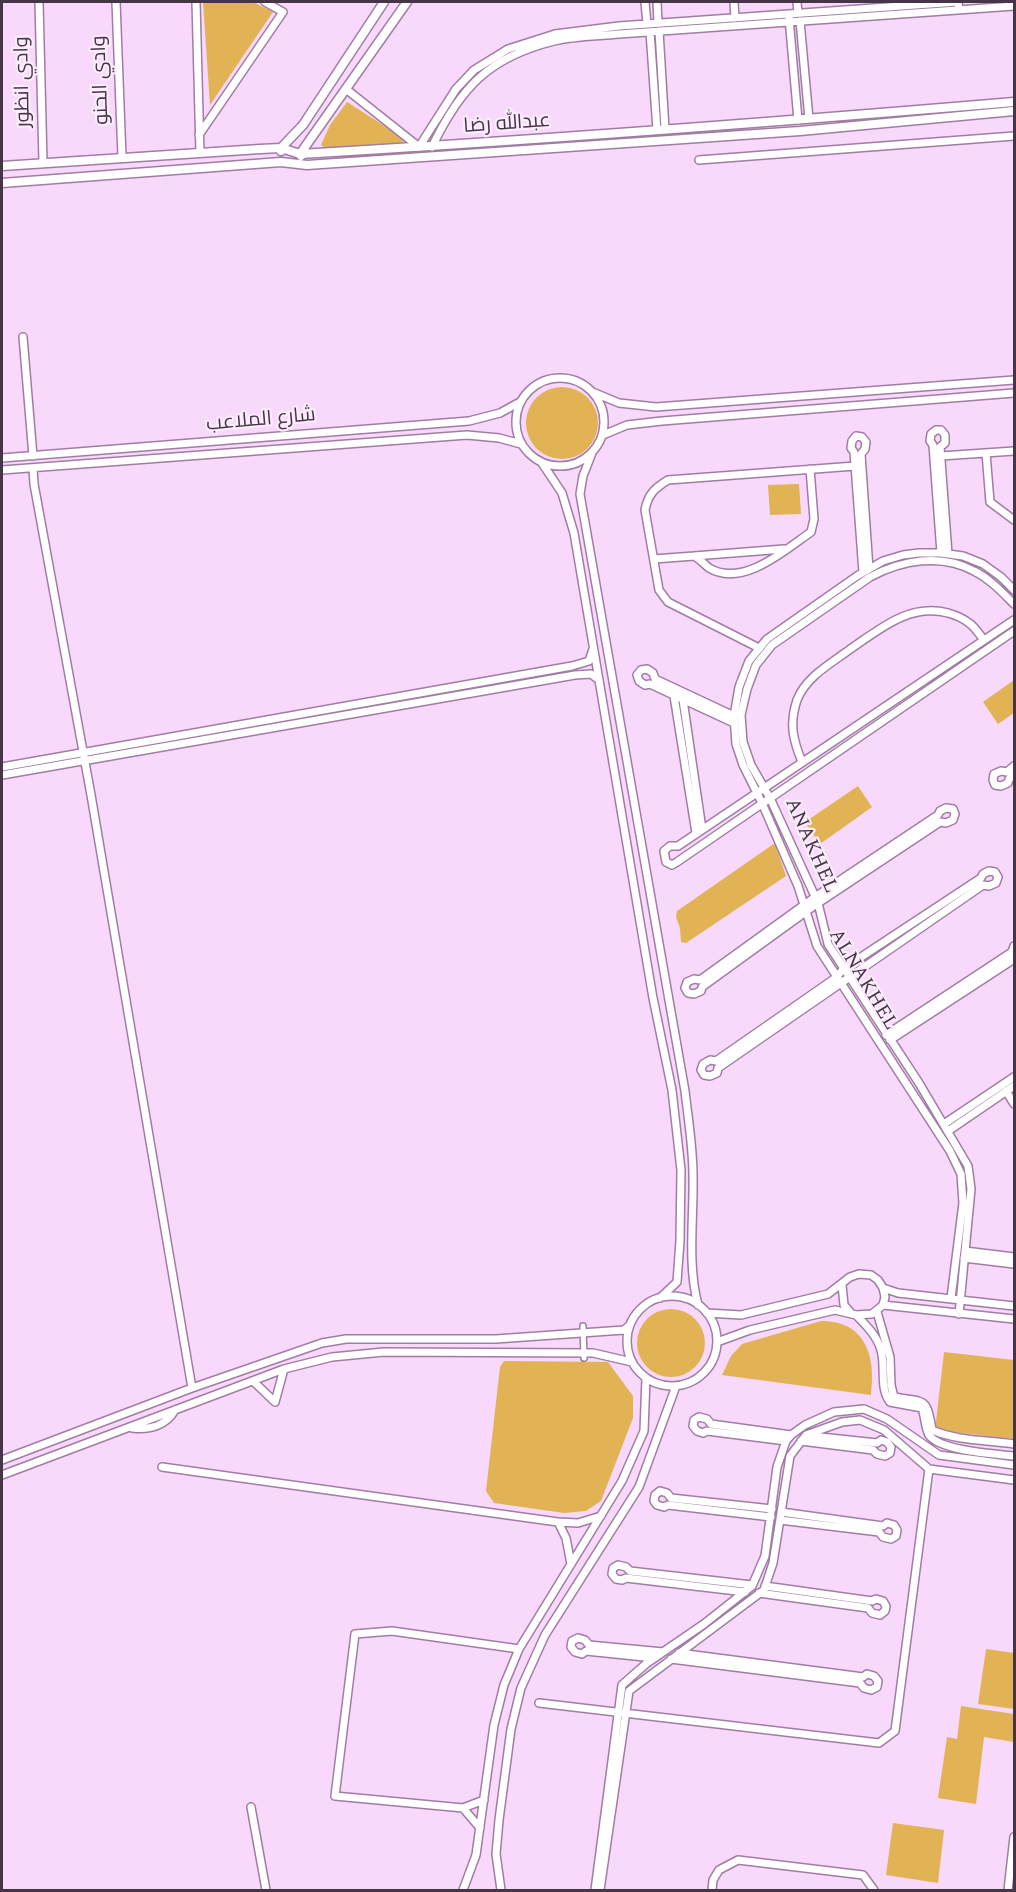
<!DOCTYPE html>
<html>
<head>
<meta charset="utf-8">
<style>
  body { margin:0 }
  #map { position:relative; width:1016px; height:1892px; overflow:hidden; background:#f8d8fb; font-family:Spectral,serif }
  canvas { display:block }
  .frame { position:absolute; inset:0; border:3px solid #453546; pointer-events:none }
</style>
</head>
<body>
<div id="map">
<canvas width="1016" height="1892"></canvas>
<div class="frame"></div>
</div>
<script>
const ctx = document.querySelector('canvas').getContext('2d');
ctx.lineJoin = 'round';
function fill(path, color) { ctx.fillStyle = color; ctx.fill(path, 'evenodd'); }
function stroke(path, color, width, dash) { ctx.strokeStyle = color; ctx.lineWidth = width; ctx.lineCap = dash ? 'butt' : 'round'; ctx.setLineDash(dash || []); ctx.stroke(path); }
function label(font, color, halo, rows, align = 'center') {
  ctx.font = font + ' Spectral,Cairo,serif'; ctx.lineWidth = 4.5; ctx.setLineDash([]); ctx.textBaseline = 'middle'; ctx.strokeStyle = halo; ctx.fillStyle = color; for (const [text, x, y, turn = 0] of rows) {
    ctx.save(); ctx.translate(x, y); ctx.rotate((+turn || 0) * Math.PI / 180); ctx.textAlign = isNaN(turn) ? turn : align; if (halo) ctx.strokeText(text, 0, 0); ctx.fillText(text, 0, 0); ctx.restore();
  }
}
fill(new Path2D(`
  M203 2H253L273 12 210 105Z
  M347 102 402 137 404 141 398 144 325 148 321 145 330 125Z
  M526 423a36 36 0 1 1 72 0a36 36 0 1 1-72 0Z
  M799 484 801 514 770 515 768 485Z
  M1014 680V713L998 724 983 702Z
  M858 786 872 807 820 844 805 822Z
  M775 843 786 876 686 943 681 942 680 928 676 917 677 911Z
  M637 1343a34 34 0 1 1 68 0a34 34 0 1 1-68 0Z
  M821 1321C866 1321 876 1356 871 1395L722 1375 731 1356 742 1344Z
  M944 1352 1014 1360V1439L935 1430Z
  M504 1361 608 1362 633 1396V1418L601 1501 586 1511 564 1513 494 1503 486 1491 500 1367Z
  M986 1649 1014 1653V1709L978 1704Z
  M961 1706 1014 1714V1742L984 1737 976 1804 938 1798 947 1737 957 1739Z
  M893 1823 944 1830 938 1883 886 1875Z`), '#e1b354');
const pedestrian = new Path2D(`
  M583 1326 584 1358`);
const minor = new Path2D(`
  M39 2 43 162
  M116 2 122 157
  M196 2 200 152
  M645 2 647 24
  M657 2 658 23
  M734 2 735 18
  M797 2 798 13
  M789 18 798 120
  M800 21 809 119
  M659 31 665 129
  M650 32 657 130
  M346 89 419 147 456 89 474 70 508 49 555 34 619 26 958 2 959 10
  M199 135 283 12 265 2
  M432 147C460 88 489 57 554 41 574 36 598 36 619 34L1014 6
  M699 160 1014 136
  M23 337 33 456
  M516 422a44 44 0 1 1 88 0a44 44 0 1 1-88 0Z
  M595 393 619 403 656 407 1014 380
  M603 435 627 425 662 421 1014 393
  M592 453 583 476 580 494 685 1091C688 1118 693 1147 693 1175 694 1218 687 1263 698 1305
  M986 453 990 502 1014 520
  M941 456 1014 451
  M2 458 469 421 500 413 520 402
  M542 463 562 493 574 533 653 998 672 1090 681 1170 680 1241 677 1282 660 1298
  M33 468 34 484 91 795 192 1388
  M2 470 467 435 499 438 521 444
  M941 553 933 445 930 441 931 434 936 430H941L945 435V443L940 447 948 554
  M694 556 784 549
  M654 559 694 556C700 559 704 564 709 568 743 588 785 550 811 532L814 519 810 469
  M863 572 854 452 851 448 852 441 856 436 862 437 866 442 865 449 861 454 869 569
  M1014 620 678 846H670L664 851 666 862 672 865 677 862 1014 631
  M759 648 668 602 659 590 645 510C648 494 655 488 668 480L855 466
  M674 696 696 833
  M683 700 702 829
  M734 723 650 684 645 685 639 681 637 675 641 670 647 669 653 673 655 679 734 716
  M802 762C793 740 789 724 797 700 806 677 830 664 849 650 880 629 909 603 948 613 955 615 963 618 969 623 975 627 979 634 984 640
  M1014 766 1007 772 1001 771 994 774 993 780 995 785 1001 786 1008 783 1009 779 1014 775
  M2 767 572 666 589 661 593 649
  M2 775 575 675 591 674 599 680
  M946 808 953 809 955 814 953 820 946 823 940 822 818 903 702 987 701 991 694 994 688 993 685 988 687 982 694 979 700 980 815 897 938 815 940 811Z
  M989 871 995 872 998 877 996 883 989 886 983 885 718 1068 717 1073 710 1076 704 1075 701 1070 703 1064 710 1060 716 1061 837 977 843 969 981 878 983 874Z
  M886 1035 1012 952 1014 946
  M890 1040 1014 959
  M1006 1091 1014 1104
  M944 1124 1014 1077
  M948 1131 1014 1086
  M965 1251 1014 1257
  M964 1258 1014 1264
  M842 1285 844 1305 852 1314
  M883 1288 885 1297 883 1305
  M627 1341a45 45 0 1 1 90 0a45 45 0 1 1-90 0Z
  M951 1298 963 1203 961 1174 950 1151 817 946 798 886 762 803 743 765 736 744 734 716 739 687 749 661 767 639 857 576 883 561 903 555 919 553H941L963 556 983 564 1001 577 1014 590
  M877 1312 890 1357 891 1385 894 1397C925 1403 927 1396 932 1430 957 1441 988 1440 1014 1444
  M707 1313 741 1315 828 1294 850 1277 859 1274 871 1275 878 1280 883 1288 898 1293 1014 1306
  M959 1314 971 1189 968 1166 919 1083 828 944 818 903 770 798 751 765 743 742 741 715 747 689 756 665 772 645 870 577C902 560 941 553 974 571 990 579 1002 592 1014 604
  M856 1315C866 1325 877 1336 881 1350 886 1368 879 1387 890 1402L922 1408C925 1416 925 1428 929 1435 940 1451 996 1454 1014 1456
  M717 1342 750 1330 835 1310 856 1315 872 1314 883 1305 1014 1319
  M253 1381 275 1402 284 1369
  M132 1428C149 1430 166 1426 175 1410
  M786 1441 707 1431 703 1433 697 1431 693 1426 694 1420 699 1417 707 1419 711 1424 791 1435
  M801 1441 873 1450 877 1454 885 1456 890 1453 891 1447 887 1442 881 1440 877 1443 811 1436
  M2 1460 192 1388 322 1343 346 1339H496L624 1330 630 1325
  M162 1467 558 1522
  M2 1475 284 1369 332 1357 384 1352 593 1353 632 1362
  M771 1517 668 1505 664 1507 657 1505 654 1501 655 1495 660 1491 667 1493 671 1498 772 1509
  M780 1520 879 1532 883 1537 891 1539 896 1536 897 1530 894 1525 887 1523 883 1526 781 1512
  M571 1564 566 1538 558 1522 578 1523 601 1516
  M745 1592 626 1578 622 1580 616 1579 612 1574 613 1568 618 1565 626 1567 630 1571 752 1585
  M759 1593 868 1608 872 1613 880 1615 885 1611 886 1606 883 1601 876 1599 872 1601 765 1586
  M654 1658 586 1651 582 1654 575 1652 571 1647 572 1641 578 1638 585 1640 589 1645 663 1652
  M671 1659 860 1683 864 1688 871 1690 877 1687 878 1681 874 1676 867 1674 863 1677 679 1653
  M539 1703 879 1743 895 1731 929 1469
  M251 1807 266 1890
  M463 1808 335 1796 355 1634 392 1631 519 1649
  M480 1828 463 1808 484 1800
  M463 1890 476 1855 494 1725 504 1685 519 1649 622 1481 644 1431 646 1378
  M501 1890 496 1854 499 1820 511 1729 521 1688 545 1635 639 1487 676 1386
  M595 1890 622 1685 647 1663 704 1624 752 1586 765 1556 777 1467 786 1441 791 1435 805 1425 834 1412 864 1409 887 1419 939 1455 1014 1465
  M600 1890 629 1691 764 1590 773 1563 790 1456 806 1435 842 1422 860 1420 884 1430 929 1469 1014 1480
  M712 1890 713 1880 719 1870 738 1860 863 1875 874 1890
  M1008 1890 1014 1837`);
const tertiary = new Path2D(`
  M281 151V148L303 125 384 2
  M301 156 300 154 407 2
  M2 166 260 149 281 148 300 154C538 140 776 122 1014 102
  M2 183 281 162 307 165 800 131 1014 111`);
stroke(pedestrian, '#a17da5', 8);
stroke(minor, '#a17da5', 10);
stroke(tertiary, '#a17da5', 11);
stroke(pedestrian, '#fff', 5);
stroke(minor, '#fff', 7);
stroke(tertiary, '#fff', 8);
label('20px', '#453546', '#fcecfd', [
  ["وادي الحنو",102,80,-92],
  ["وادي انظور",24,82,-91],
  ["عبدالله رضا",507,125,-4],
  ["شارع الملاعب",261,421,-5],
  ["ANAKHEL",810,846,66],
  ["ALNAKHEL",862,980,59]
]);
</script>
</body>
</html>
